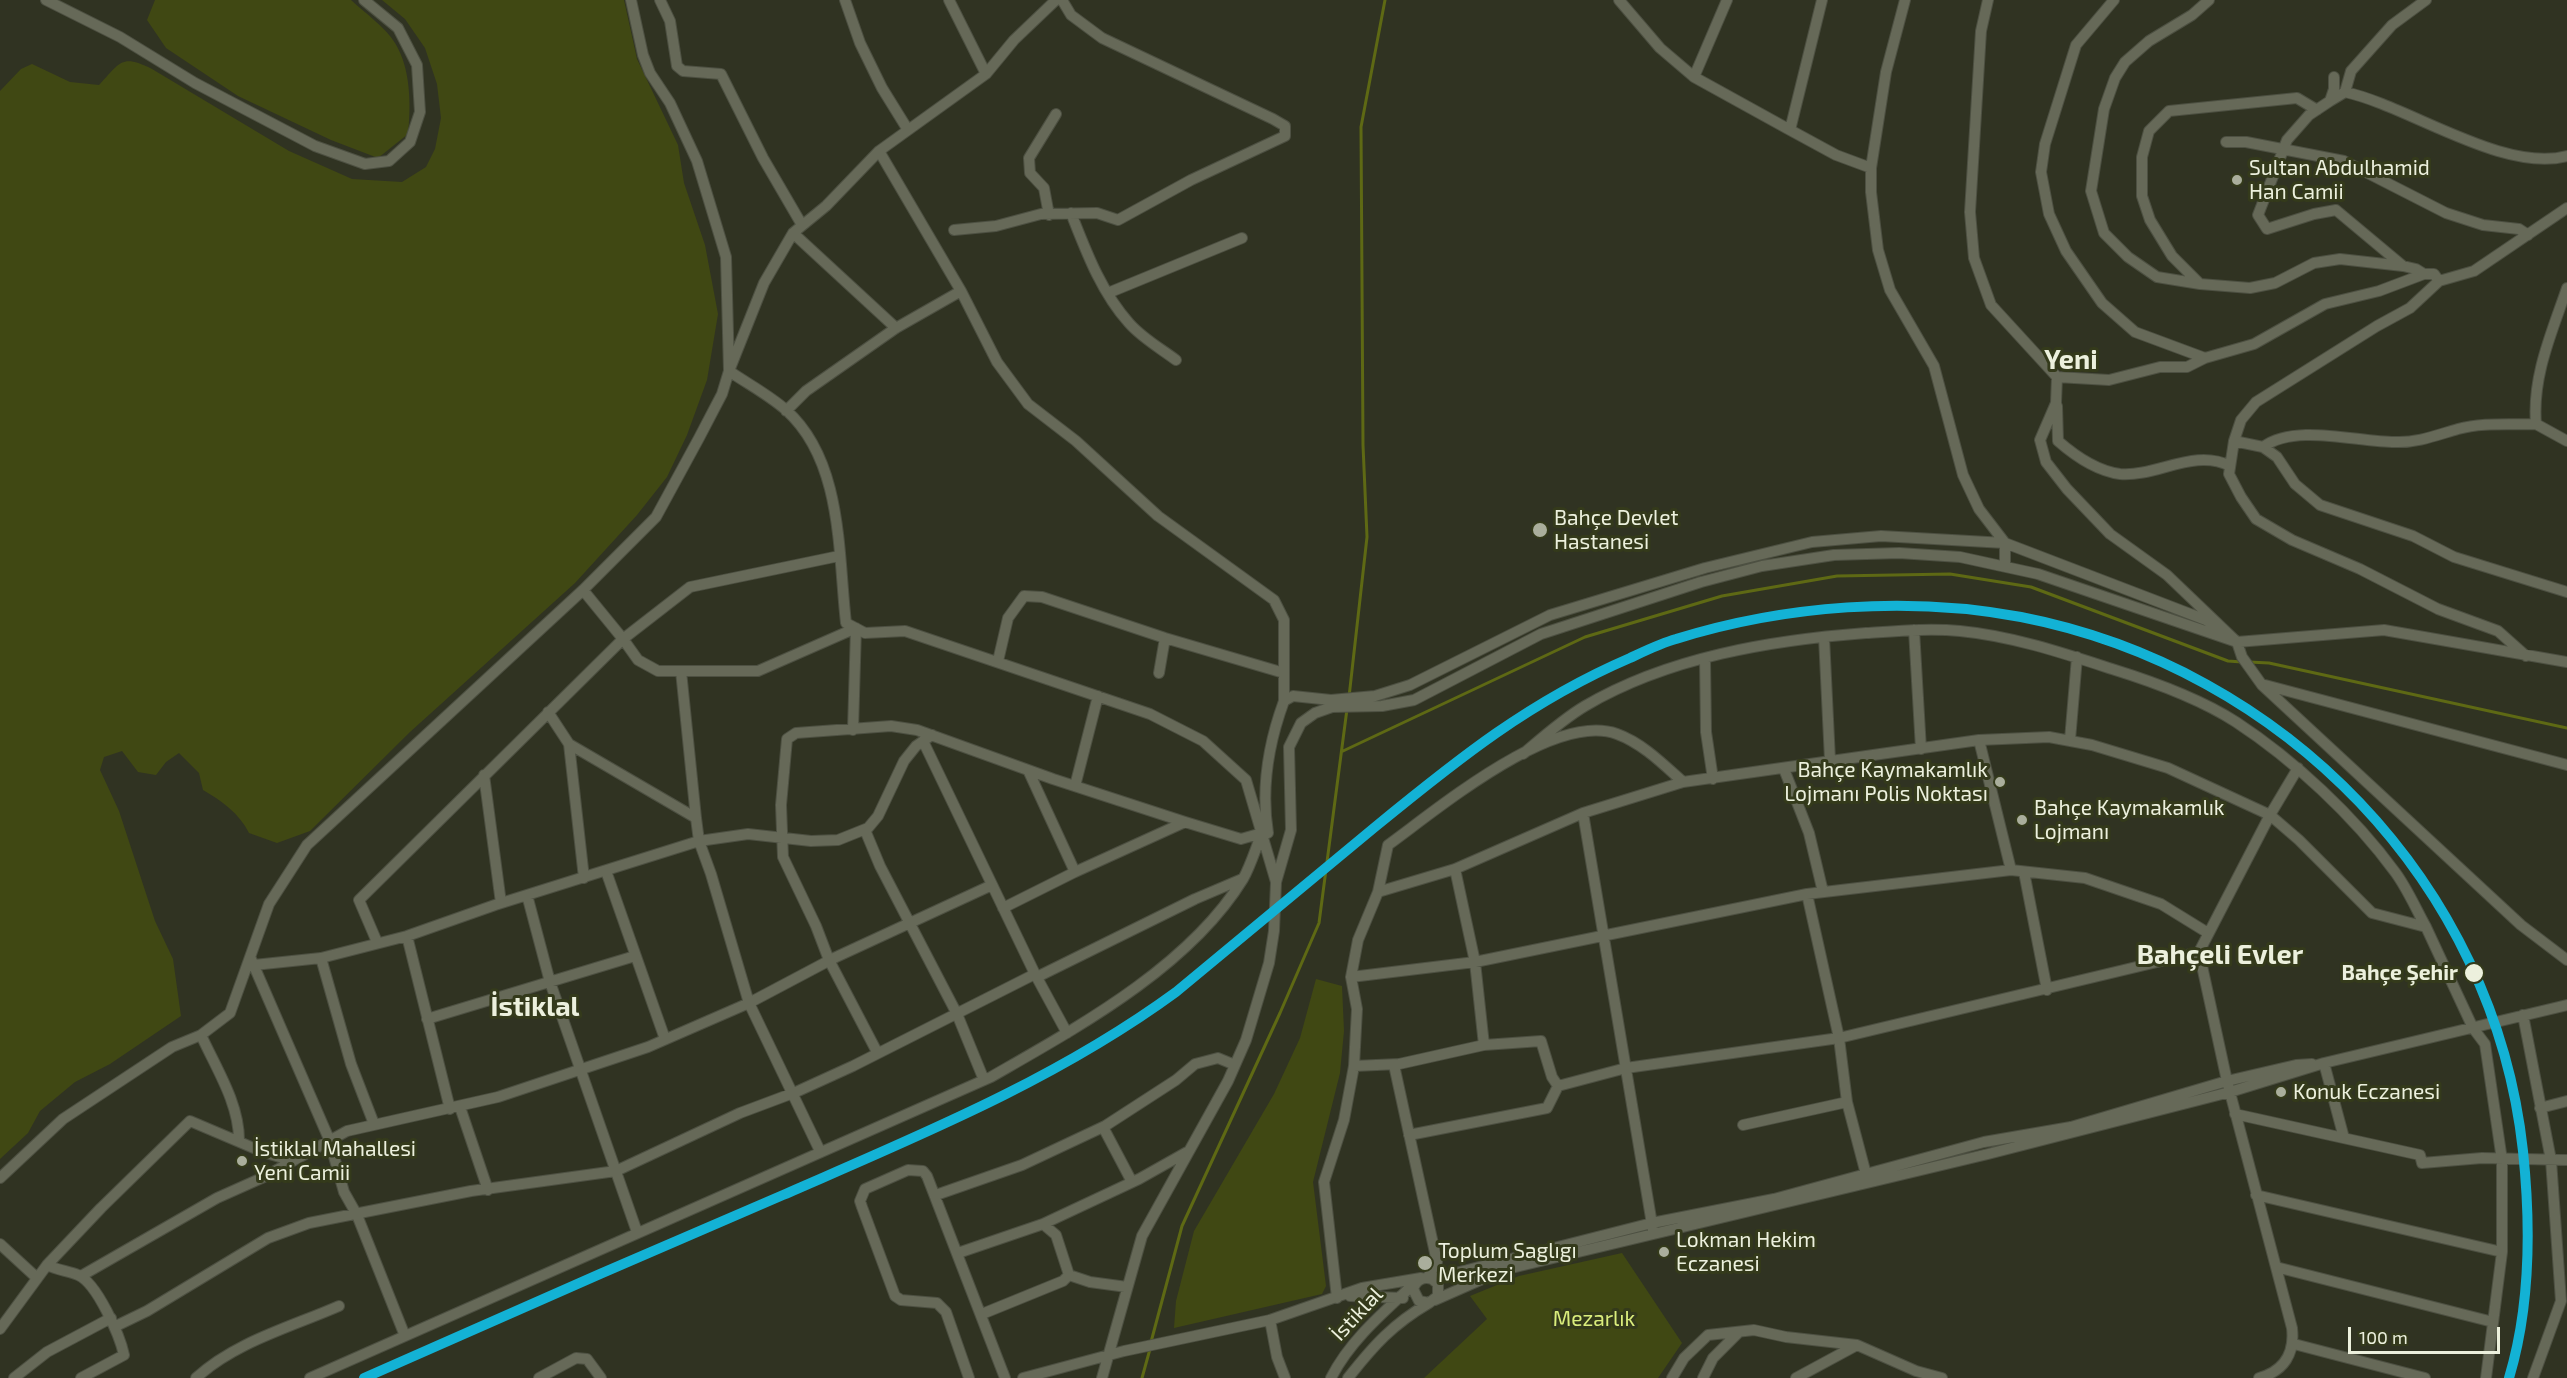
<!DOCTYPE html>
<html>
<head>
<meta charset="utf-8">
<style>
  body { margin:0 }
  #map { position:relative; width:2567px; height:1378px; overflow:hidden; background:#303322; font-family:"Exo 2",sans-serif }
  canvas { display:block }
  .scale { position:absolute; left:2348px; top:1327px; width:152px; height:27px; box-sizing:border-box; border:3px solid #ecf0dd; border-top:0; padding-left:8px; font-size:18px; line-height:21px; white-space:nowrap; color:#ecf0dd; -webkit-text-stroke:4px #343a1b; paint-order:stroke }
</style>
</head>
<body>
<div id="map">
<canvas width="2567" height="1378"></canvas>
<div class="scale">100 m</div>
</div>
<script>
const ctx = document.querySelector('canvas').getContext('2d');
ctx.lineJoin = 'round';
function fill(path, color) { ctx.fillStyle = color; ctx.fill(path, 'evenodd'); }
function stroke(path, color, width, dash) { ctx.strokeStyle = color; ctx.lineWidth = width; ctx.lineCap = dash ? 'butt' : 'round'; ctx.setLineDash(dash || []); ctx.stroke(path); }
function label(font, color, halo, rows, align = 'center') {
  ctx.font = font + ' "Exo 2",sans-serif'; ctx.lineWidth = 6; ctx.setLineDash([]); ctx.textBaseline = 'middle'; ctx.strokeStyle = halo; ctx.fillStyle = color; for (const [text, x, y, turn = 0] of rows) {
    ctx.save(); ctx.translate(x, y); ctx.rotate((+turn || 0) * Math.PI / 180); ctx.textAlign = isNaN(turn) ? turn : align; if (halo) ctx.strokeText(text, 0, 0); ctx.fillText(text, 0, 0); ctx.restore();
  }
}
fill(new Path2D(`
  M155 0H351C365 13 385 27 395 43 411 69 411 105 408 134L378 158 331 140 238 96 166 48 147 20Z
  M382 0H624L637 59 678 145 684 183 705 245 718 314 707 380 687 435 667 477 637 515 575 583 410 732 310 831 277 843 249 833C239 813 222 801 203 790L199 773 179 753 166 762 156 775 138 772 122 751 104 757 100 770 119 811 155 921 173 959 181 1016 110 1064 75 1082 40 1111 28 1133 0 1159V91L21 69 32 64 70 82 99 85C121 62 121 54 152 69L289 151 352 179 402 182 426 167 435 149 441 118 437 84 425 48 405 19Z
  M1316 979 1342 986 1344 1031 1340 1073 1313 1182 1326 1286 1322 1294 1174 1328 1176 1301 1194 1231 1274 1094 1300 1038Z
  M1622 1253 1682 1343 1658 1378H1424L1487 1319 1470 1296 1519 1276Z`), '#404813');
stroke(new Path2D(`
  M2249 662 2269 663 2567 728
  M1349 697 1367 537 1363 445 1361 127 1385 0
  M1343 751 1585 637 1722 596 1837 576 1950 574 2031 587 2228 661 2242 662
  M1151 1342 1182 1226 1280 1013 1319 923 1347 709
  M1142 1378 1150 1349`), '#5e6914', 3);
const minor = new Path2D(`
  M46 0 120 37 195 83 315 146 365 164 389 161 410 142 420 112 417 65 398 28 364 0
  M660 0 670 21 677 66 683 71 721 74 763 158 802 225
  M845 0 860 43 882 88 908 130
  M949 0 986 74
  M1056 0 1014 40 986 74 879 151 826 206 793 233 764 283 729 371C748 384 769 395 786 410 843 461 838 553 846 623L865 633 905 631 1150 714 1203 741 1246 780 1276 882 1274 931 1269 963 1246 1040 1228 1081 1142 1236 1102 1378
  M1619 0 1660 48 1694 77
  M1727 0 1694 77 1790 130 1822 0
  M1905 0 1886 72 1871 168V192L1878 250 1890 290 1934 366 1963 475 1979 509 2005 543V565
  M1988 0 1981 31 1970 212 1974 258 1991 305 2057 377 2056 403 2040 440 2046 462 2067 489 2110 534 2167 575 2237 642 2242 657 2262 685 2521 925 2567 960
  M2114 0 2076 45 2045 144 2041 172 2049 214 2066 251 2102 303 2135 332 2205 358
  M2209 0 2192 15 2149 41 2125 62 2115 78 2104 109 2091 191 2104 233 2128 257 2157 277 2200 284 2250 288 2275 283 2314 263 2340 259 2403 266 2416 269 2424 274
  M2334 77V89L2330 101 2309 115 2287 140 2258 215 2267 229 2314 214 2336 210 2403 266
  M2345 92 2351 71 2392 25 2426 0
  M2330 101 2345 92C2409 106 2502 173 2567 156
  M1790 130 1836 155 1871 168
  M2226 142H2246L2344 161 2446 213 2483 225 2519 229 2528 235
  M879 151 961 291 997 362 1028 404 1076 441 1158 516 1274 600 1284 620V701
  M1071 213C1086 251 1101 292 1129 323 1142 338 1160 348 1176 360
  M1049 215 1044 188 1030 173 1029 158 1056 114
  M954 230 996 226 1041 214 1097 213 1118 220 1191 180 1285 136V126L1273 119 1102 38 1071 15 1062 0
  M793 233 896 328
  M2439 281 2410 308 2377 326 2256 402 2241 420 2234 441 2229 474 2241 497 2256 519 2292 540 2360 569 2438 609 2498 631 2526 656
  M2200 284 2172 256 2150 220 2142 196V157L2149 131 2169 111 2297 98 2317 110
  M2567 288C2552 332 2532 376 2536 424L2567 441
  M1108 293 1242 238
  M2057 377 2109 380 2160 367H2187L2205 358 2254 344 2325 304 2379 291 2424 274H2434L2439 281 2474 271 2567 208
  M2057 406 2058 441C2074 455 2097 471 2120 474 2157 477 2194 448 2230 466
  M786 411 806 391 896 328 961 291
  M2234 441 2263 447 2277 457 2295 484 2320 505 2413 536 2454 557 2567 592
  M2263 447C2295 423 2357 442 2395 442 2417 443 2437 435 2458 429 2482 422 2511 425 2536 424
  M839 556 690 587 623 639 638 660 658 671H758L856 628 853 730
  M1914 630 1921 749
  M1824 637 1830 760
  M1705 659 1706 732 1713 779
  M998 661 1008 618 1024 596 1042 597 1165 638 1284 673
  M681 671 696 818
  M1159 673 1165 638
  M2265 685 2567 765
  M548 712 569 744 696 818 699 841 711 874 749 1003 820 1151
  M1979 740 2011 870
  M2070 740 2077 657
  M923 741 1035 974 1067 1033
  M569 744 584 878
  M1784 769 1809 833 1823 892
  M1028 770 1075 872 1185 822
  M484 775 501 903
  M1075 786 1098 696
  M1583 813 1653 1230
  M865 830 880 866 957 1014 984 1080
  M1268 833C1261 789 1269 742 1284 701L1293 696 1331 700 1375 696 1410 685 1550 615 1705 568 1812 542 1881 536 2005 543 2206 620 2215 626
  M1455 869 1475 962 1484 1045 1541 1041 1552 1077 1558 1086 1626 1068 1839 1038 2199 952
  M606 871 665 1039
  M2024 872 2047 990
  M1276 882 1291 830 1289 747 1301 723 1315 713 1332 707 1382 706 1414 700 1541 634 1701 582 1762 566 1834 555 1899 553 1960 557 2038 574 2237 642 2384 630 2567 662
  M1378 892 1388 845C1438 809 1554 711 1617 734 1642 743 1663 764 1683 782
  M1807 894 1839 1038 1847 1102 1867 1178
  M527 895 550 982 637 1232
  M1003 908 1075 872
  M2426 927 2473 1028 2485 1044 2502 1160V1252L2486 1378
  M407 936 450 1109
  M377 942 359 900 623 639 583 590
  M321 958 351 1064 374 1124
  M251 959 329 1139 344 1192 357 1215 405 1336
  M254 965 321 958 407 936 495 905 699 841 748 834 811 841 838 840 868 828 878 816 904 761 916 746 932 735
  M1037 977 1195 899 1242 879
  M1351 977 1475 962 1807 894 2011 870 2085 878 2161 904 2208 933
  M2523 1015 2551 1160 2561 1301 2533 1378
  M427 1019 635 956
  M201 1035C216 1068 239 1103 239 1140
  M877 1052 829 960 816 926 783 857 781 805 787 739 796 733 891 726 917 730 1053 779 1185 822 1241 839 1262 833
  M2324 1063 2344 1138
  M1394 1065 1437 1262 1428 1277
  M1354 1066 1399 1064 1484 1045
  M460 1107 488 1190
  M2540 1108 2567 1101
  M2235 1114 2420 1155 2422 1163 2482 1158 2567 1160
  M1743 1125 1847 1102
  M1103 1127 1132 1182
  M1409 1135 1547 1108 1558 1086
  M0 1178 63 1119 172 1047 201 1035 230 1013 269 904 307 845 583 590 656 517 699 438 722 394 729 371 726 257 697 161 670 103 650 73 643 55 631 0
  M936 1195 1022 1165 1105 1126 1176 1080 1195 1064 1218 1058 1235 1065
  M2256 1195 2502 1252
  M1043 1224 1139 1179 1187 1152
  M0 1244 37 1278
  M958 1253 1043 1224 1056 1235 1069 1275 1090 1282 1127 1287
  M47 1265C57 1270 68 1271 78 1275 97 1283 120 1336 124 1355L81 1378
  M2276 1267 2493 1322
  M81 1276 217 1198 264 1177 347 1131 498 1097 648 1047 749 1003 834 958 992 885
  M1432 1279 1438 1284V1296L1429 1303 1419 1301 1413 1289C1416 1280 1423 1276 1432 1279L1652 1223 1774 1199 1984 1142 2071 1127 2227 1081 2296 1065 2312 1064
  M1350 1296 1403 1298
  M1337 1298 1324 1182 1344 1120 1354 1066 1357 1009 1351 977 1358 940 1378 892 1455 869 1583 813 1683 782 1979 740 2049 737 2092 745 2168 768 2270 815 2299 840 2372 913 2426 927C2416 909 2407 888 2395 872 2354 816 2294 760 2236 722 2199 698 2154 682 2112 669 2063 653 2012 636 1960 631 1929 628 1897 631 1866 633 1772 640 1668 657 1585 706 1563 719 1543 737 1523 754
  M1435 1300 1503 1270 1988 1154 2230 1092 2324 1063 2567 1005
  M982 1314 1063 1281 1069 1275
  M1270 1320 1277 1357 1285 1378
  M116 1326 147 1311 268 1238 309 1223 471 1191 616 1171 740 1113 796 1092 853 1066 1035 974
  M0 1329 47 1265 101 1208 190 1121 263 1152 293 1161
  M2294 1344 2425 1378
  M14 1378 47 1352 111 1318
  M196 1378C235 1342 291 1327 339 1306
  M310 1378 991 1077C1078 1027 1189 967 1243 879 1251 865 1256 847 1262 833
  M539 1378 576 1358 587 1359 601 1378
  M969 1378 946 1312 937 1303 901 1300 895 1296 862 1207 860 1201 865 1189 908 1170 923 1171 927 1176 1005 1378
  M1023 1378 1124 1351 1270 1320 1362 1288 1421 1278
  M1331 1378C1350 1340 1385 1311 1415 1283
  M1348 1378C1374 1345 1393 1324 1429 1303
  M1672 1378 1684 1358 1708 1335 1754 1330 1786 1337 1857 1345 1916 1371 1942 1378
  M1703 1378 1713 1358 1739 1332
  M1796 1378 1857 1345
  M2259 1378C2284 1371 2295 1354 2292 1328L2227 1081 2199 952 2270 815 2298 768`);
stroke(minor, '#4d5042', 12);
stroke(minor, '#666958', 10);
stroke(new Path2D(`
  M364 1378C503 1316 643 1255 783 1195 918 1136 1056 1080 1176 992 1242 937 1308 882 1375 827 1458 759 1530 701 1630 658 1645 651 1661 643 1676 639 1785 605 1909 596 2021 617 2284 668 2494 883 2523 1151 2531 1227 2531 1305 2509 1378`), '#13b2d5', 10);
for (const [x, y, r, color] of [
  [2237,180,6,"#aaae9c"],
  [1540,530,8,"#aaae9c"],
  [2000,782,6,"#aaae9c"],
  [2022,820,6,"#aaae9c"],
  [2474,973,10,"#ecf0dd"],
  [2281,1092,6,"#aaae9c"],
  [242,1161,6,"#aaae9c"],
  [1664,1252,6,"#aaae9c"],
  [1425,1263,8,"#aaae9c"]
]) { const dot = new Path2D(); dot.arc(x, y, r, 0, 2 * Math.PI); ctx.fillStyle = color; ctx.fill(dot); stroke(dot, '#343a1b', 2); }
label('21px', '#ecf0dd', '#343a1b', [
  ["Sultan Abdulhamid",2249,168],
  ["Han Camii",2249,192],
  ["Bahçe Devlet",1554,518],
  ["Hastanesi",1554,542],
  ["Bahçe Kaymakamlık",1988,770,"right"],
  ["Lojmanı Polis Noktası",1988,794,"right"],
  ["Bahçe Kaymakamlık",2034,808],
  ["Lojmanı",2034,832],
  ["Konuk Eczanesi",2293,1092],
  ["İstiklal Mahallesi",254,1149],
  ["Yeni Camii",254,1173],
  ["Lokman Hekim",1676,1240],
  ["Eczanesi",1676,1264],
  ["Toplum Saglıgı",1438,1251],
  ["Merkezi",1438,1275]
], 'left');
label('bold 21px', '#ecf0dd', '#343a1b', [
  ["Bahçe Şehir",2458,973]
], 'right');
label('21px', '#ecf0dd', '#343a1b', [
  ["İstiklal",1357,1314,-47]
]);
label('21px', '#daed7c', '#343a1b', [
  ["Mezarlık",1594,1319]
]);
label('bold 27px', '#ecf0dd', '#343a1b', [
  ["Yeni",2071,360],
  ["Bahçeli Evler",2220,955],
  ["İstiklal",535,1007]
]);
</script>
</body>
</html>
